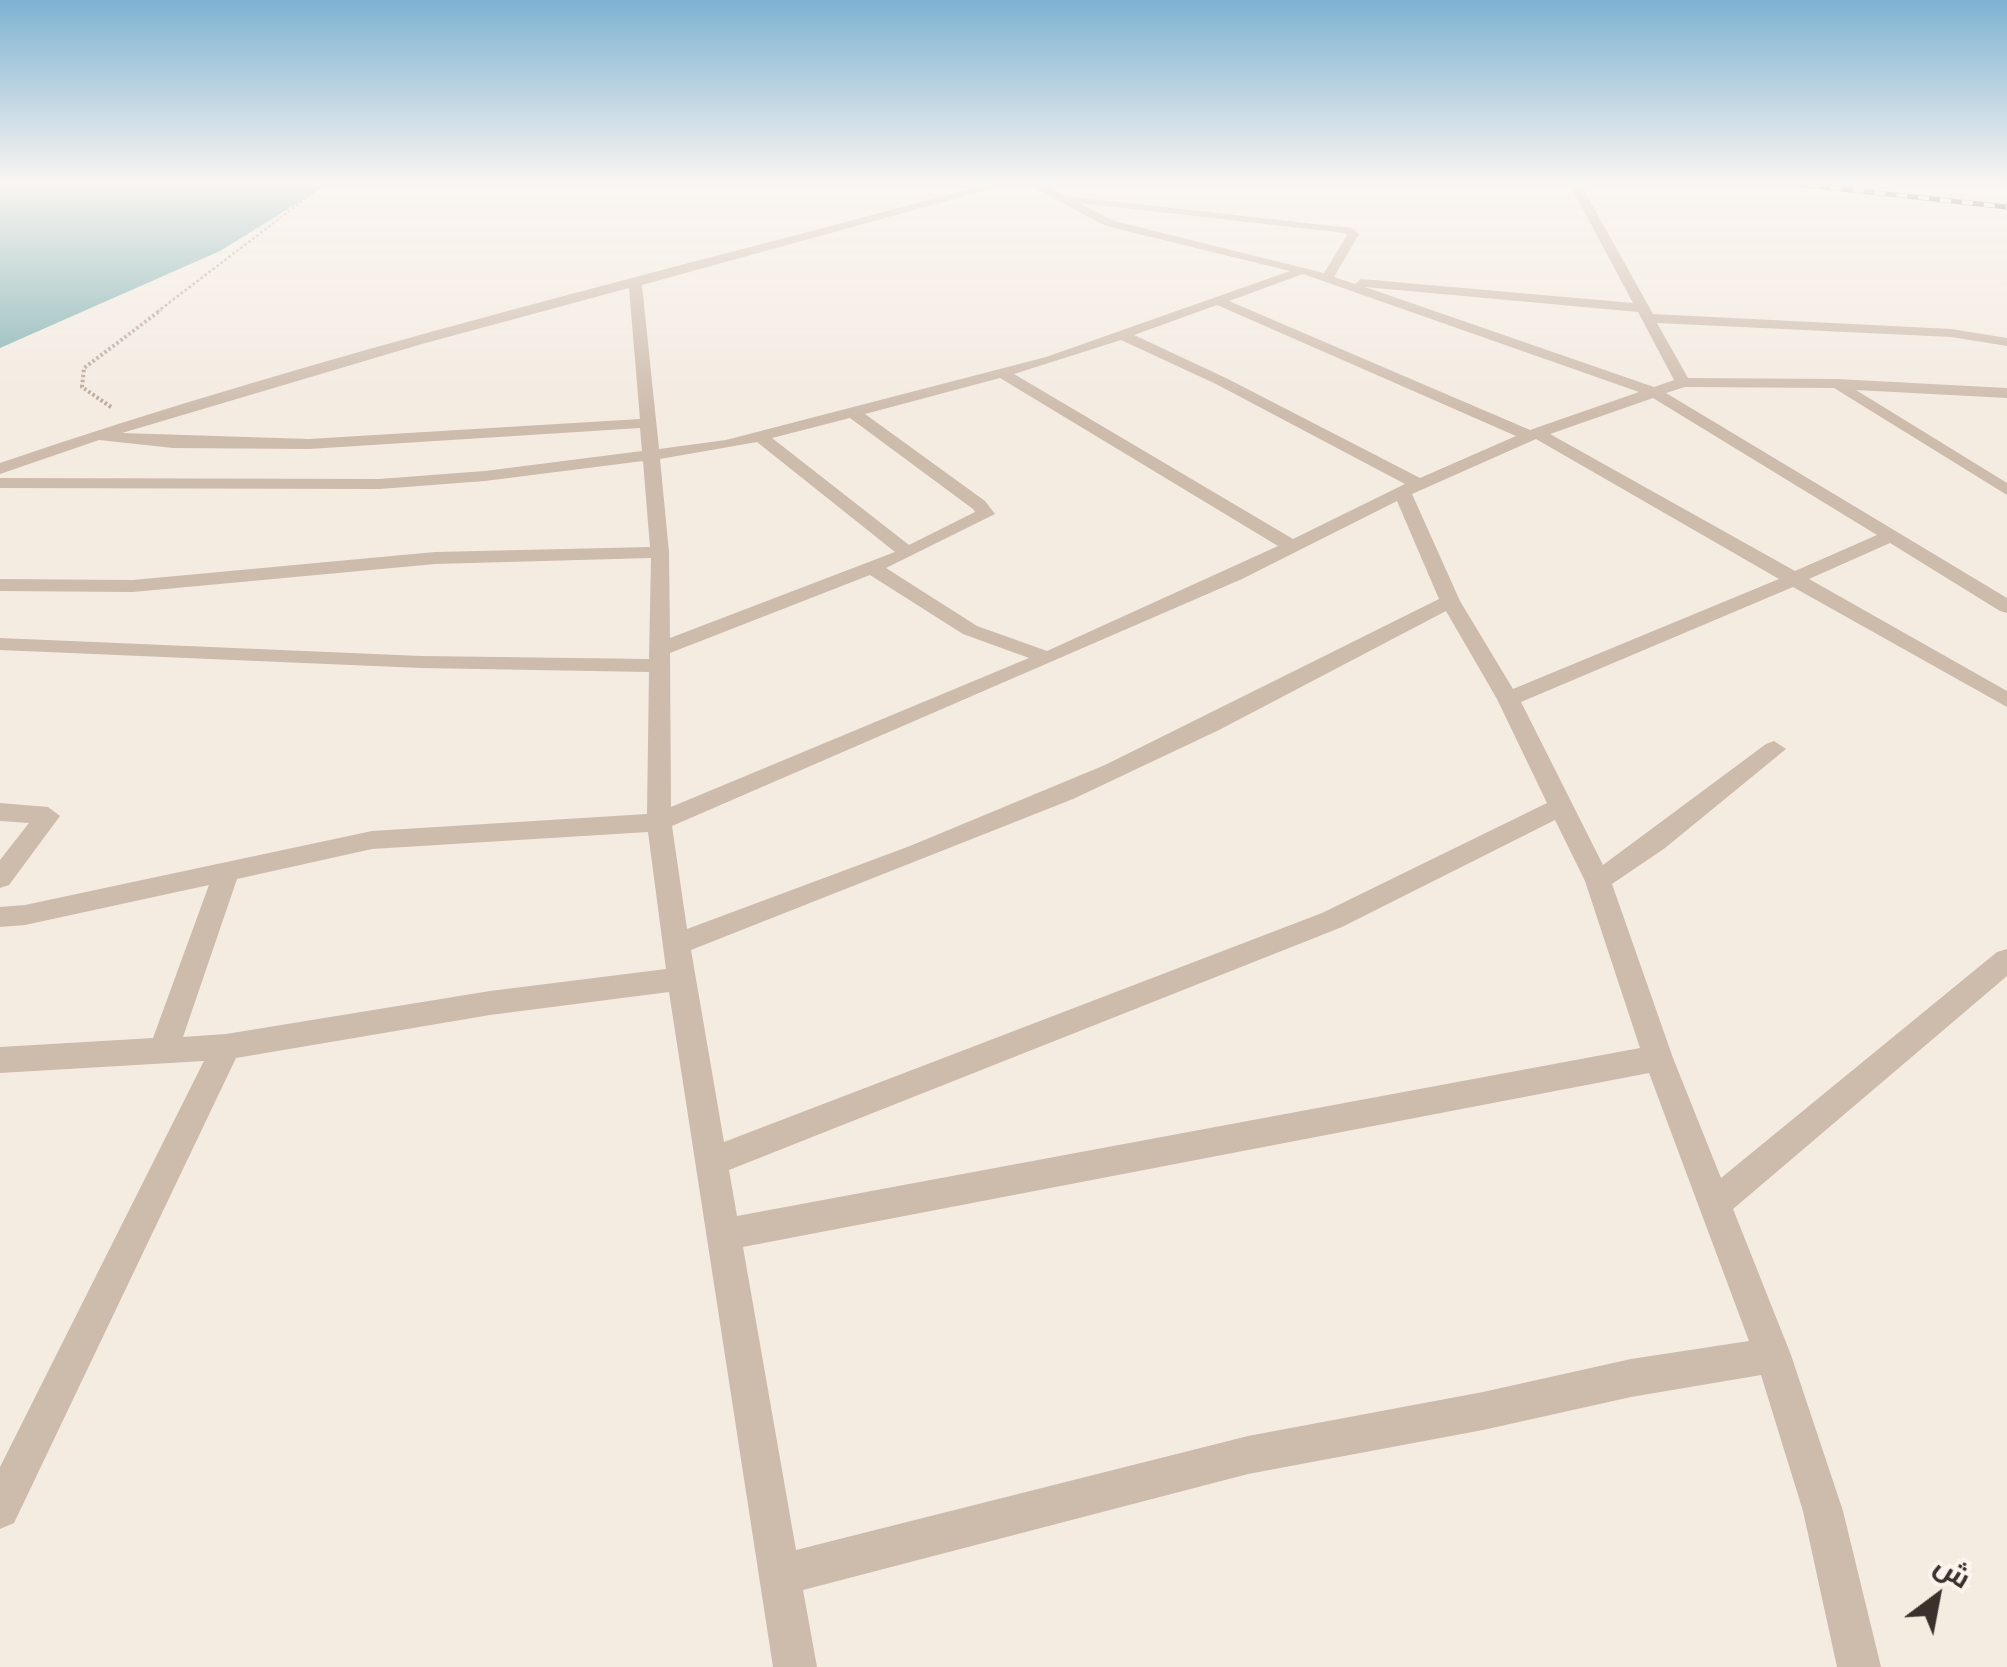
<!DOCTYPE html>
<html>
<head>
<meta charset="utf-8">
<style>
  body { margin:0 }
  #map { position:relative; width:2007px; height:1667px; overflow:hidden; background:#f4ebe1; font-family:"IBM Plex Sans",Cairo,sans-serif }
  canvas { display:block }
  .north { position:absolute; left:1887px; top:1547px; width:100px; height:100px; -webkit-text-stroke:8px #fbf5ee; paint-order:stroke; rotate:32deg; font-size:28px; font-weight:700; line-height:40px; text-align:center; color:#3b302b }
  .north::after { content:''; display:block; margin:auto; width:35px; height:45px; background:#3b302b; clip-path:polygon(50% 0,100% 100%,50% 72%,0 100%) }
</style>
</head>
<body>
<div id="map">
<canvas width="2007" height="1667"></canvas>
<div class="north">ش</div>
</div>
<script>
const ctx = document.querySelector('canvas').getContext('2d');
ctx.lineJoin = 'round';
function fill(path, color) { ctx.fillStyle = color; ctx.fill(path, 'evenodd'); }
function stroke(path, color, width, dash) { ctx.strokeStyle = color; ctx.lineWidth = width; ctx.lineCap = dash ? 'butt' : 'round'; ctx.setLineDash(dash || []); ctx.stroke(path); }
fill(new Path2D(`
  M0 183H330L220 251 0 348Z`), '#7fb0b2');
stroke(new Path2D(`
  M157 312 326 183`), '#b9a596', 2.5, [2.5, 2.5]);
stroke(new Path2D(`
  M111 407 82 387 84 368 161 310`), '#b9a596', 4, [2.5, 2.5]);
fill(new Path2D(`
  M993 183H1012L642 285 659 449 726 440 1046 357 1290 271 1106 226 1025 183H1039L1065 196 1352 228 1359 234 1334 277 1355 284 1361 279 1633 303 1569 183H1580L1653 314 1951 329 2007 338V346L1951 337 1657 323 1688 378 1837 379 2007 388V398L1856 390 2007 483V495L1834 388 1685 387 1666 393 2007 598V613L2000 611 1890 543 1809 579 2007 691V707L1793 587 1521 702 1603 865 1766 744 1774 741 1786 749 1665 848 1612 884 1673 1058 1721 1178 1997 952 2007 949V976L1733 1209 1791 1355 1843 1511 1881 1667H1837L1803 1511 1761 1375 1631 1397 1483 1430 1248 1474 803 1590 817 1667H773L669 992 490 1015 236 1058 14 1523 0 1529V1467L204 1061 0 1073V1047L153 1038 209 885 25 925 0 927V907L25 905 372 831 647 814 649 672 421 668 0 650V638L421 656 649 659 651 558 435 564 133 592 0 591V579L133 580 435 552 650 547 643 461 485 481 379 489 0 488V478L379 479 485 471 642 451 640 428 309 449 173 448 99 440 0 474V463C325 352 661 272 993 183ZM1079 203 1345 233 1347 235 1324 273 1114 221ZM1303 274 1639 392 1530 430 1229 301ZM1365 287 1638 312 1674 380 1654 387ZM629 288 640 419 309 439 122 433 422 344ZM1217 305 1516 436 1420 478 1226 378 1134 335ZM1121 340 1216 384 1405 484 1293 539 1014 374ZM1000 378 1278 546 1047 651 977 626 886 568 995 514 985 501 865 414ZM1653 398 1877 535 1795 571 1550 434ZM850 418 973 509 975 512 909 545 772 438ZM1536 439 1779 579 1513 689 1460 601 1412 494ZM757 442 895 552 670 638 669 552 660 459ZM1397 501 1439 599 1105 765 910 846 687 929 672 826 1242 579ZM870 575 963 634 1029 658 671 807 670 653ZM1446 611 1497 699 1547 803 1322 913 724 1142 691 950 1073 799 1219 730ZM1555 820 1585 881 1640 1048 737 1216 729 1170 1342 927ZM648 832 666 969 490 991 226 1034 183 1037 237 879 372 849ZM1649 1073 1749 1341 1631 1359 1483 1392 1248 1436 796 1550 743 1247Z
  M0 803 48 807 60 816 9 885 0 888V860L29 823 0 821Z`), '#cdbbac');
const rail = new Path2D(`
  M1787 183 2007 207`);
stroke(rail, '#3b302b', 5);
stroke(rail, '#fbf5ee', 4, [11]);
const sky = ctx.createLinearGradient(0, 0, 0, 417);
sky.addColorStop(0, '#7eb2d2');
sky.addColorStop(0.44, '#faf6f2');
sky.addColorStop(1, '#faf6f200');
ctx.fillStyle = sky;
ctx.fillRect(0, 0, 2007, 417);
</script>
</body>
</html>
